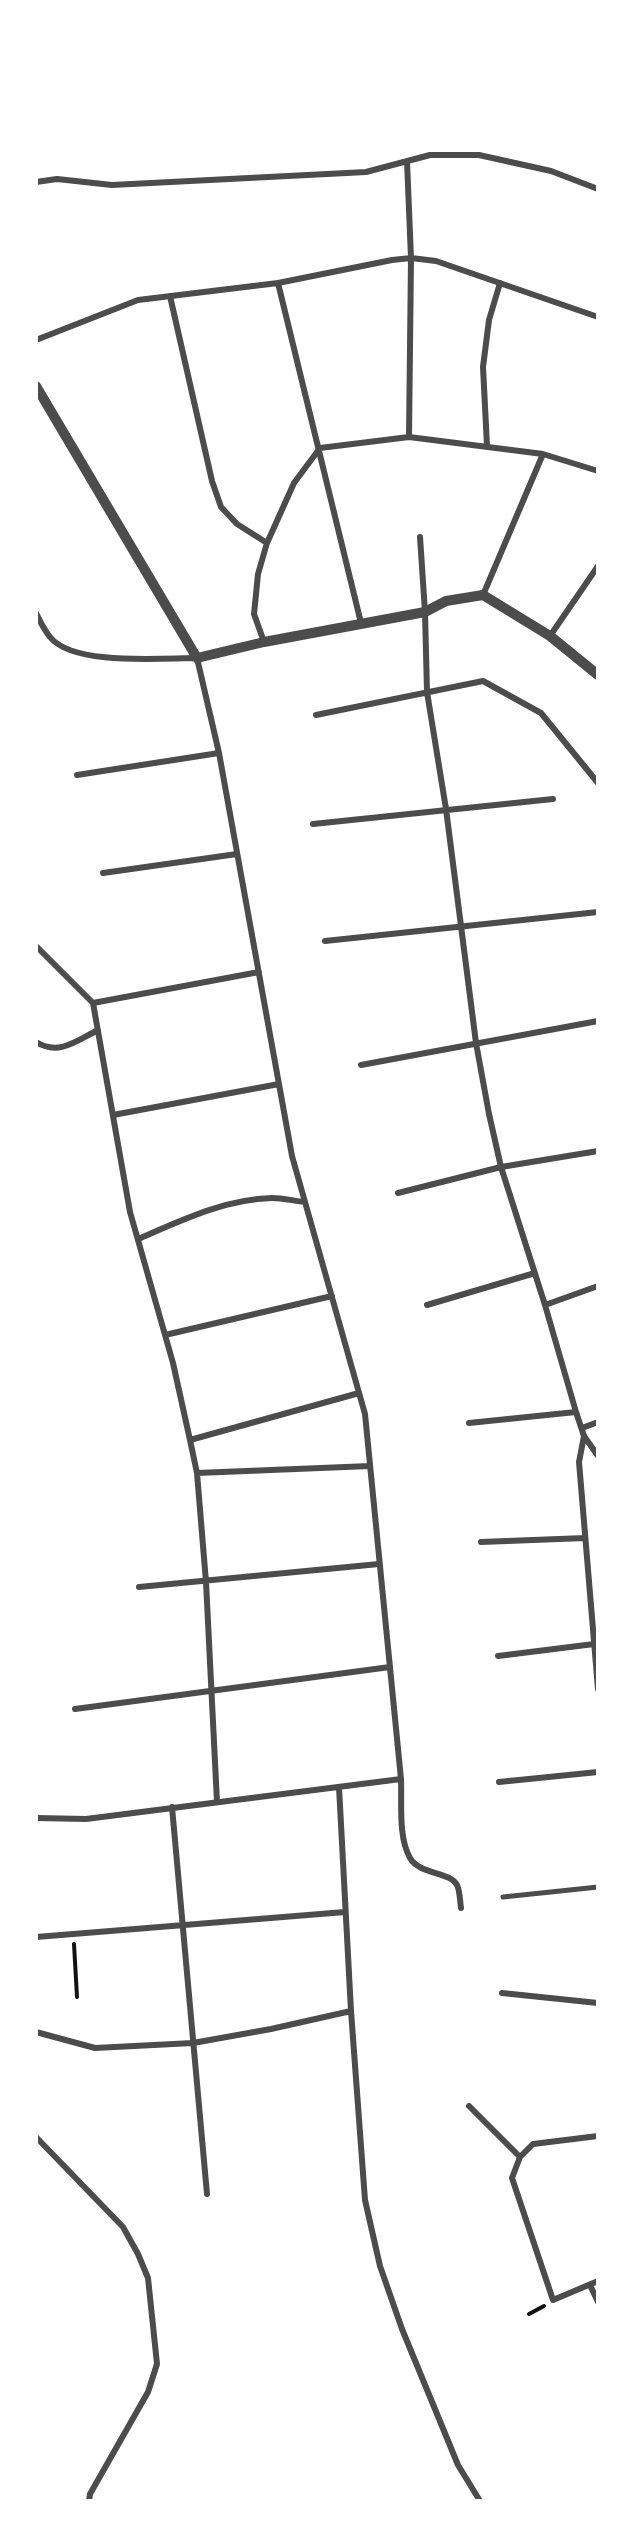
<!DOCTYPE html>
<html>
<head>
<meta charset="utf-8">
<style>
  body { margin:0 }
  #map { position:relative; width:634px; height:2537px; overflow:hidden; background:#fff; font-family:"Source Sans 3",sans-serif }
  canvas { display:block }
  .frame { position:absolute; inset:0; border:38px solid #fff; pointer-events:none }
</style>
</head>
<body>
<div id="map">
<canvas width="634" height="2537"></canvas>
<div class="frame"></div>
</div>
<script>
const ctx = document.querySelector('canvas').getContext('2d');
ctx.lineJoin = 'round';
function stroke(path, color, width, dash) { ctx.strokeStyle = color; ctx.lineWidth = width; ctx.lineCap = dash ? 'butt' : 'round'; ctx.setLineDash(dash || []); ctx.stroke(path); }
stroke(new Path2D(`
  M74 1944 77 1997
  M529 2314 544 2306`), '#111', 4);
stroke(new Path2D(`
  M503 1897 598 1887`), '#4c4c4c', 5);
stroke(new Path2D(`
  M407 161 411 258 409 437
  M36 182 57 179 112 185 366 172 430 155H479L551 171 598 189
  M278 283 361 623
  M170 296 212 481 221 507 237 524 267 543
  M36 340 138 300 278 283 392 260 411 258 436 261 598 317
  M487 446 483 367 489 320 500 283
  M420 537 425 612 427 692 446 809 476 1043 489 1114 501 1167 545 1305 576 1412 584 1436 598 1456
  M483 595 543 454
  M36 613C40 621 44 630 50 637 73 666 161 658 197 658L219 753 292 1156 365 1414 401 1779C402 1803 398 1837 410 1858 420 1875 449 1871 457 1885 460 1891 460 1902 461 1908
  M550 636 598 566
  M264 642 254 614 258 574 267 543 294 483 320 448 409 437 543 454 598 471
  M316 715 483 681 541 713 598 783
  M77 775 219 753
  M313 824 553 799
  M103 873 237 854
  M325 941 598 912
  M36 946 93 1003 130 1212 173 1363 190 1440 197 1473 206 1582 217 1802
  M93 1003 259 972
  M36 1042C59 1056 76 1041 98 1030
  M361 1065 598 1021
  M113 1115 279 1084
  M398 1193 501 1167 598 1151
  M138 1239C180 1221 225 1199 272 1198 283 1198 294 1201 305 1202
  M427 1305 535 1273
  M545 1305 598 1286
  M165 1335 332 1296
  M469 1423 576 1412
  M582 1428 598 1422
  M584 1436 579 1462 598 1689
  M190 1440 359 1393
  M197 1473 370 1466
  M481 1542 585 1538
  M139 1587 379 1564
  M498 1656 594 1644
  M75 1709 390 1667
  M499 1782 598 1772
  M339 1787 351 2011 365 2200 380 2266 402 2329 458 2465 480 2501
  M172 1807 207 2194
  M36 1818 86 1819 401 1779
  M36 1937 345 1912
  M502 1993 598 2003
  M36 2032 95 2048 193 2043 271 2029 351 2011
  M469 2106 520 2157
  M598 2136 533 2144 520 2157 512 2178 553 2300 598 2281
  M36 2137 123 2227 138 2254 148 2278 157 2364 148 2392 90 2494 89 2501
  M590 2285 598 2302`), '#4c4c4c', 6);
stroke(new Path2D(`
  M36 386 197 658 264 642 425 612 446 601 483 595 550 636 598 675`), '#4c4c4c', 10);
</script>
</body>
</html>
